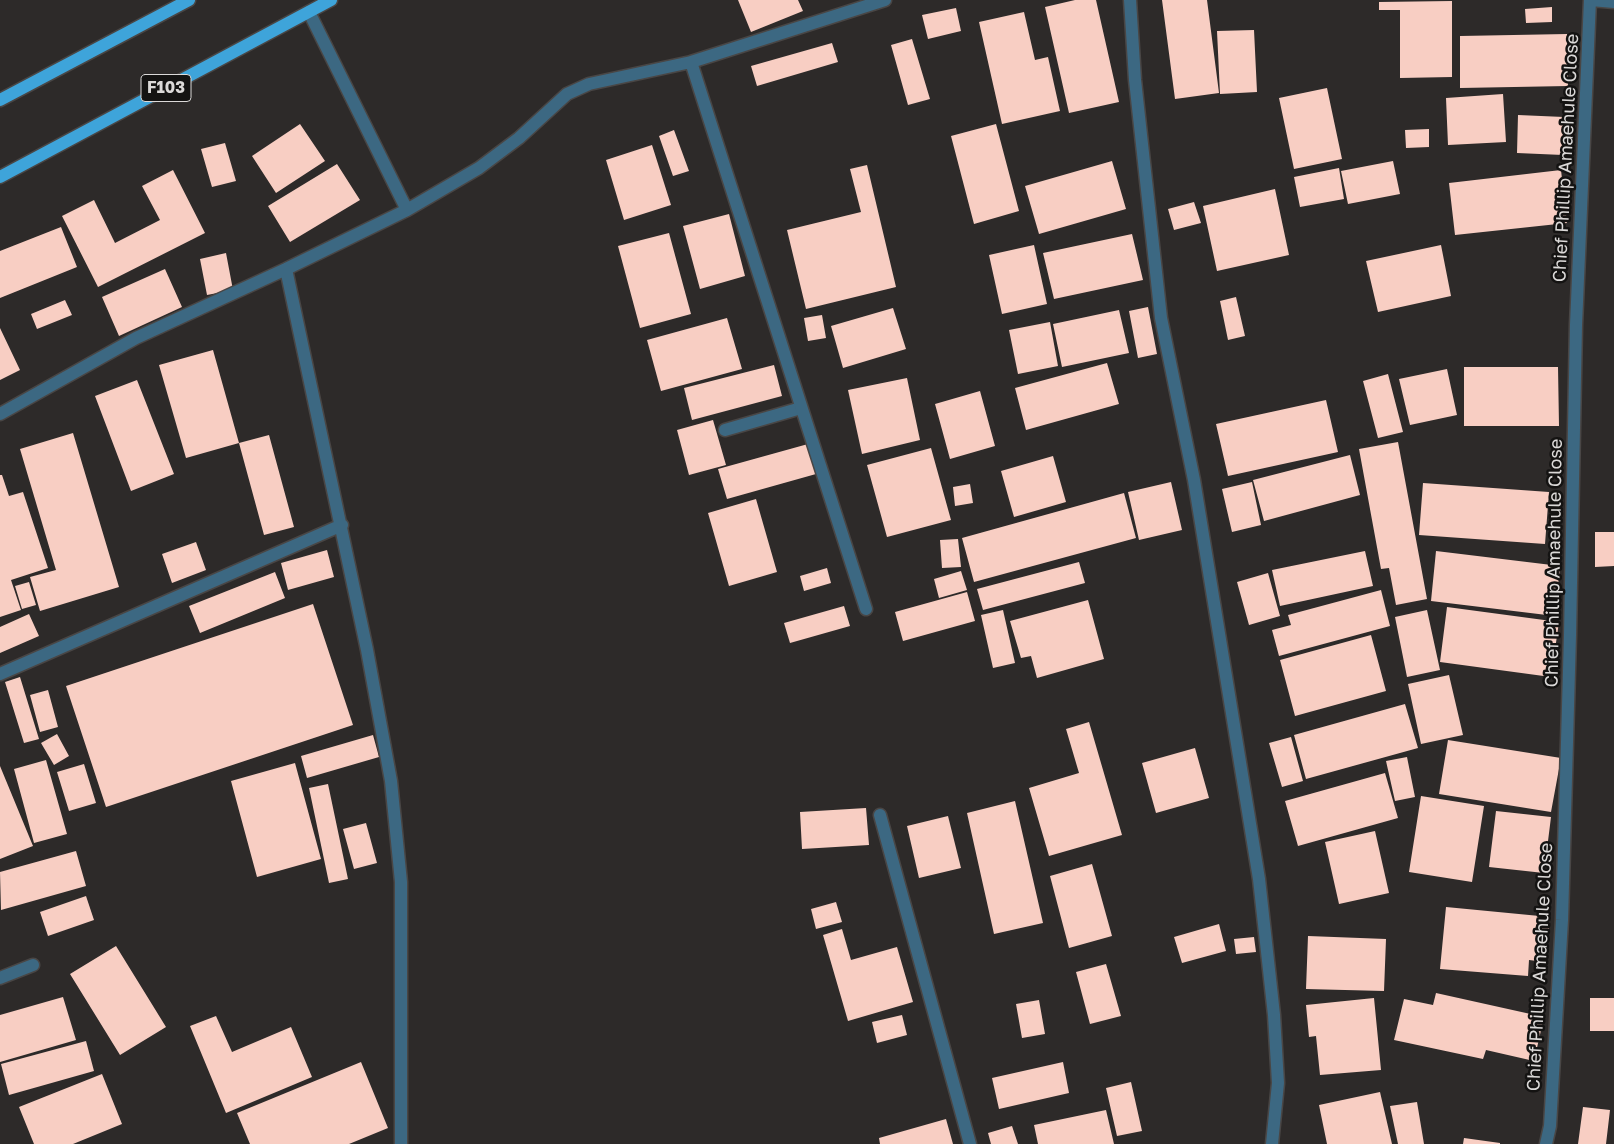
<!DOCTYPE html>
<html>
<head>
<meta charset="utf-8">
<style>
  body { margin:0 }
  canvas { display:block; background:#2d2a29 }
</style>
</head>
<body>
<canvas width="1614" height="1144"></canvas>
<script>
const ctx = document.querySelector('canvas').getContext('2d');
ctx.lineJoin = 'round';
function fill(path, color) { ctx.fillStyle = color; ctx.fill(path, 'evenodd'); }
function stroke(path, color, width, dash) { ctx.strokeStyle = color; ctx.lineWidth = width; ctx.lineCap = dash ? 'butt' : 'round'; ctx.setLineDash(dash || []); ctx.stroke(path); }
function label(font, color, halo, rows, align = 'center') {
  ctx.font = font + ' "Golos Text",sans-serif'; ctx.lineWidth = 5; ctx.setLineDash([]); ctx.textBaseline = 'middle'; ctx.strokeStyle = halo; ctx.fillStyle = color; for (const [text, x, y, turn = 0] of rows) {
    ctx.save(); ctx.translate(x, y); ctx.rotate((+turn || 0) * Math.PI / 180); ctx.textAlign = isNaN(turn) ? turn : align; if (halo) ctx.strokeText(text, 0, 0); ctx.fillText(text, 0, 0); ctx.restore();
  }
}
fill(new Path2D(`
  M738 0H798L803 11 751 32Z
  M1075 0H1096L1119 102 1069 113 1045 7Z
  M1162 0H1207L1219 93 1175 99Z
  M1452 1V77L1400 78V10H1379V2Z
  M1552 7V22L1526 23 1525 9Z
  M956 8 961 31 928 39 922 15Z
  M1024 12 1035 60 1048 57 1060 111 1002 124 979 22Z
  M1254 30 1257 92 1220 94 1217 31Z
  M1567 34 1568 86 1460 88V36Z
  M912 39 930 99 908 105 891 45Z
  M832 43 838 62 757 86 751 66Z
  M1327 88 1342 159 1294 169 1279 98Z
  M1503 94 1506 142 1448 145 1446 98Z
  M1518 115 1564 117 1563 155 1517 153Z
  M300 124 325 161 276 193 252 156Z
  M996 124 1019 211 974 224 951 136Z
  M1429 129V147L1406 148 1405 130Z
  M674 130 689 171 673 176 659 136Z
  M225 143 236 181 212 187 201 149Z
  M652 145 671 205 624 220 606 160Z
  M1112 161 1126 209 1039 234 1025 186Z
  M1393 161 1400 194 1348 204 1341 171Z
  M337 164 360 200 290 242 268 206Z
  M867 165 896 287 806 309 787 230 861 212 850 169Z
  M1339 168 1344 199 1300 207 1294 177Z
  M173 170 205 233 98 287 62 216 94 200 115 243 160 220 142 186Z
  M1561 170 1567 223 1455 235 1449 183Z
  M1275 189 1289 255 1217 271 1203 206Z
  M1194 202 1201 223 1174 230 1168 209Z
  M729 214 745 276 700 289 683 226Z
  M61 227 77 267 0 298V251Z
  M669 233 691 314 640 328 618 246Z
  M1132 234 1143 280 1054 299 1043 253Z
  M1034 245 1047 304 1002 314 989 255Z
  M1441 245 1451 296 1378 312 1366 261Z
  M226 253 233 290 207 295 200 259Z
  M165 269 182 307 119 336 102 297Z
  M1236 297 1245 336 1228 340 1220 301Z
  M65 300 72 315 37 329 31 314Z
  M1148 307 1157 354 1138 358 1129 311Z
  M893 308 906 349 843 368 831 326Z
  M1119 310 1129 353 1062 367 1053 324Z
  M822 315 826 338 808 341 804 318Z
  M727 318 742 369 661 391 647 340Z
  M1050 322 1058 366 1018 374 1009 330Z
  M0 328 20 370 0 380Z
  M213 350 239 443 269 435 294 527 264 535 239 443 186 458 159 365Z
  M1107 363 1119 404 1026 430 1015 388Z
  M774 365 782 396 692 420 684 388Z
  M1464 367H1558L1559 426H1464Z
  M1447 369 1457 415 1410 425 1399 379Z
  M1388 374 1403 432 1378 438 1363 381Z
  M907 378 920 440 862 454 848 390Z
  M137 380 174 474 131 491 95 396Z
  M980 391 995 446 950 459 935 404Z
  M1326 400 1338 452 1228 476 1216 424Z
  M713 420 726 465 689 475 677 430Z
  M73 433 119 587 40 611 30 577 56 570 20 449Z
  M1398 442 1427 599 1396 605 1389 568 1381 569 1359 449Z
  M808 444 816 474 727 499 718 469Z
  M931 448 951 520 887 537 867 465Z
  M1350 455 1360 495 1264 521 1253 480Z
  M1053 456 1066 502 1014 517 1001 471Z
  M0 475H2L9 496 23 492 48 568 11 580 21 610 0 617Z
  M1171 482 1182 530 1139 540 1128 492Z
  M1252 482 1261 525 1232 532 1222 489Z
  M1423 483 1549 492 1545 544 1419 535Z
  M970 484 973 503 955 506 953 487Z
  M1124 493 1136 538 974 582 962 538Z
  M756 499 777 572 729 586 708 513Z
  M1595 532H1614V566L1595 567Z
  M958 539 961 567 942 568 940 540Z
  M196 542 206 570 172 583 162 554Z
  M327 550 334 577 288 590 281 563Z
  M1365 551 1373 586 1280 606 1272 570Z
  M1436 551 1560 566 1555 616 1431 601Z
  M1079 562 1085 583 983 610 977 589Z
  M827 568 831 583 804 591 800 576Z
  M961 571 967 590 939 598 934 579Z
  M275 572 285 598 200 633 189 606Z
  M1268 573 1280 616 1249 625 1237 582Z
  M29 582 36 605 22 609 15 586Z
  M1381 590 1390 626 1279 656 1272 630 1291 625 1288 615Z
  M967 592 975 621 903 641 895 612Z
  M1088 600 1104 659 1037 678 1031 656 1021 658 1010 621Z
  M313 604 353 725 106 807 66 686Z
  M844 606 850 626 790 643 784 623Z
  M1447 607 1559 622 1551 677 1440 662Z
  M1003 610 1015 663 993 668 981 615Z
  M1427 610 1440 670 1407 677 1395 617Z
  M29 614 39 636 0 653V627Z
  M1371 635 1386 691 1295 716 1280 660Z
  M1449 675 1463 735 1421 744 1408 684Z
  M20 677 39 739 24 743 5 682Z
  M48 690 58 727 40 732 30 695Z
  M1405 704 1418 748 1306 779 1294 735Z
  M1089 722 1122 835 1049 856 1029 788 1079 773 1066 729Z
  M57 734 69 756 54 765 41 743Z
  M373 735 379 757 307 778 301 756Z
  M1291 737 1303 781 1282 787 1269 743Z
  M1448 740 1561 758 1551 812 1439 794Z
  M1195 748 1209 798 1156 813 1142 763Z
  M1407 757 1415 797 1395 801 1386 761Z
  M46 760 67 834 34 843 14 769Z
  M295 763 321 859 257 877 231 781Z
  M84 764 96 803 69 811 57 772Z
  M0 766 33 846 0 859Z
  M1385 773 1398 818 1298 846 1285 801Z
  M328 784 348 879 329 883 309 788Z
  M1421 796 1484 806 1472 882 1409 872Z
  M1015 801 1043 923 994 934 967 813Z
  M866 808 869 845 802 849 800 812Z
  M1496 811 1551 817 1544 873 1489 867Z
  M948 816 961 868 919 878 907 826Z
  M366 823 377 863 354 869 343 829Z
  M1375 831 1389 893 1339 904 1325 842Z
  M76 851 86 886 1 910 0 872Z
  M1092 864 1112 936 1069 948 1050 876Z
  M86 896 94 920 48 936 40 912Z
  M836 902 842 922 816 929 811 909Z
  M1446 907 1550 917 1545 962 1529 960 1528 976 1440 969Z
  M1219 924 1226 951 1182 963 1174 937Z
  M842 929 851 960 897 947 913 1002 848 1021 823 935Z
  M1308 936 1386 939 1384 991 1306 989Z
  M1254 937 1256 952 1236 954 1234 939Z
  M116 946 166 1027 120 1055 70 974Z
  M1106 964 1121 1016 1090 1024 1076 972Z
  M1436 993 1544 1017 1534 1061 1486 1050 1483 1059 1394 1040 1404 999 1433 1005Z
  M63 997 76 1040 0 1062V1015Z
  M1374 998 1381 1070 1320 1075 1316 1036 1309 1037 1306 1005Z
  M1590 998H1614V1031H1590Z
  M1039 1000 1045 1034 1022 1038 1016 1004Z
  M902 1015 907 1035 877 1043 872 1022Z
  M216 1016 232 1052 291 1027 312 1077 226 1113 190 1026Z
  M86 1041 94 1071 9 1095 1 1064Z
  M361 1062 388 1128 349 1144H250L237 1113Z
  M1063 1062 1069 1093 999 1109 992 1078Z
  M102 1074 122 1124 73 1144H34L19 1107Z
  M1131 1082 1142 1131 1117 1136 1106 1088Z
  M1380 1092 1392 1144H1327L1319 1105Z
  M1417 1102 1424 1144H1398L1390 1106Z
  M1583 1107 1610 1110 1606 1144H1578Z
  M1106 1110 1114 1144H1038L1034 1125Z
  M946 1119 953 1144H880L879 1138Z
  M1012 1126 1018 1144H991L988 1133Z
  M1464 1138 1500 1143V1144H1463Z`), '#f8cec3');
const service = new Path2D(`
  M725 430 801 408`);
const minor = new Path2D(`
  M1130 0 1135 80 1161 318 1194 480 1259 879 1274 1015 1278 1083 1272 1144
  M1591 0 1614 2
  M309 12 407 210
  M691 62 866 609
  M286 269 367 650 391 781 401 882V1144
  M0 414 136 338 286 269 407 210 479 168 519 138 567 94 589 84 691 62 885 0
  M0 674 342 525
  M880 815 970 1144
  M0 978 33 965
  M1546 1144 1550 1126 1562 920 1570 635 1576 325 1590 0`);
const primary = new Path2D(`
  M0 100 189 0
  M0 177 331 0`);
stroke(service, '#494645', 15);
stroke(minor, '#494645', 15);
stroke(primary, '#494645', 15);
stroke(service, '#3c6882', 12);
stroke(minor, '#3c6882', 12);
stroke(primary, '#3ea4da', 12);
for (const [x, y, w] of [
  [166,88,50]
]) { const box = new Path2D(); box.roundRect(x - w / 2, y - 13.5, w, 27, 4); ctx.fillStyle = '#141312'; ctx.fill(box); stroke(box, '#dbd9d8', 1); }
label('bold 16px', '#dbd9d8', null, [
  ["F103",166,88]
]);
label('18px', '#dbd9d8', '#141312', [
  ["Chief Phillip Amaehule Close",1566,158,-87],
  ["Chief Phillip Amaehule Close",1554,563,-89],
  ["Chief Phillip Amaehule Close",1540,967,-87]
]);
</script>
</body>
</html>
